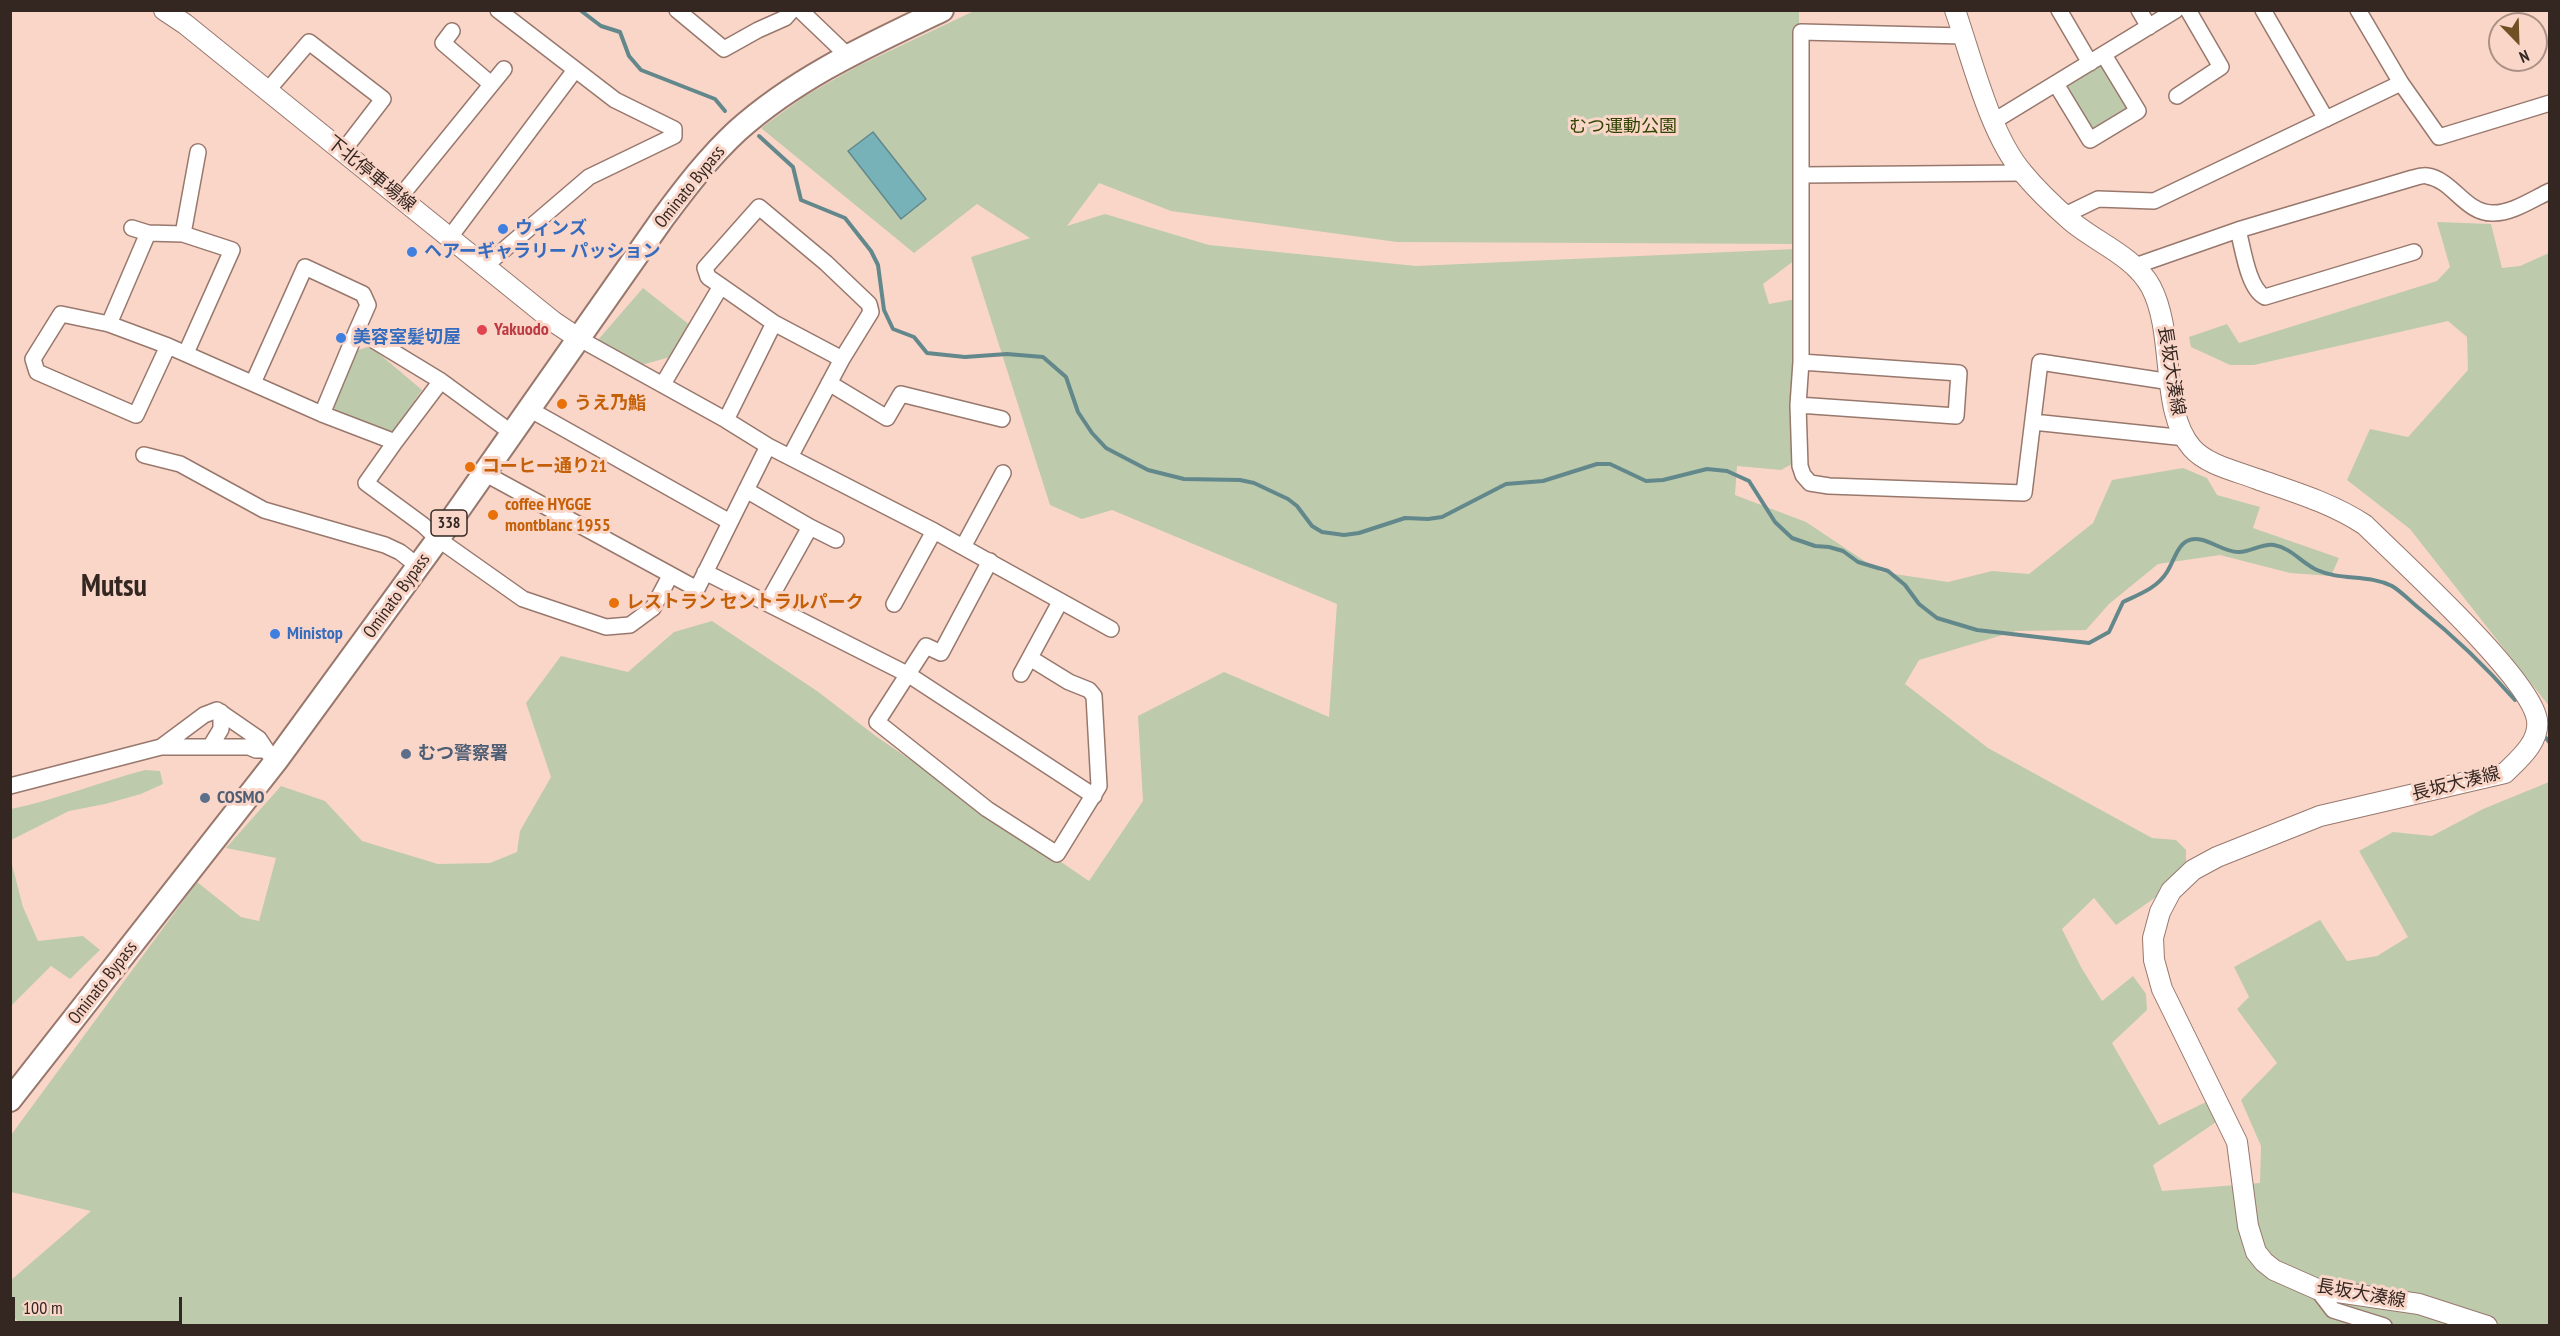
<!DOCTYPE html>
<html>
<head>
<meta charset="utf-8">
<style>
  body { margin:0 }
  #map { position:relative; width:2560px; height:1336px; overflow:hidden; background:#fad6c9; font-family:"PT Sans Narrow",sans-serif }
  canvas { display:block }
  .frame { position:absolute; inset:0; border:12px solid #342722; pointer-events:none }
  .north { position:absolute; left:2488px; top:12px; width:60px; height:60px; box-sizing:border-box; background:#fad6c9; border:2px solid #ab9086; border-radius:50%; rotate:157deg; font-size:16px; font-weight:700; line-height:24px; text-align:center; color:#342722 }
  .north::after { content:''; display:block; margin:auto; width:21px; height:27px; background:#705126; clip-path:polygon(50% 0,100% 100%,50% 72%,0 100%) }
  .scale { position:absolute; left:12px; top:1297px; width:170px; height:27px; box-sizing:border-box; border:3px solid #342722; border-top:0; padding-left:8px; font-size:18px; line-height:21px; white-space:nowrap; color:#342722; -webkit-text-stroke:4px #fad6c9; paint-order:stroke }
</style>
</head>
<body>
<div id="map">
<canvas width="2560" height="1336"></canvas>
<div class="frame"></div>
<div class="north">N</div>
<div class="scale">100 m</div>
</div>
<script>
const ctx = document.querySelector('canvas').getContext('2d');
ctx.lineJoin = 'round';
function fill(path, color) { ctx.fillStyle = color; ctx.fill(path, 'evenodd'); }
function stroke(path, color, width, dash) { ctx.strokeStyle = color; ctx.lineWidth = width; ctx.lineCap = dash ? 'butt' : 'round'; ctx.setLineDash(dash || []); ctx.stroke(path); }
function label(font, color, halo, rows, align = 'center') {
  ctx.font = font + ' "PT Sans Narrow","Noto Sans JP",sans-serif'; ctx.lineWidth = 6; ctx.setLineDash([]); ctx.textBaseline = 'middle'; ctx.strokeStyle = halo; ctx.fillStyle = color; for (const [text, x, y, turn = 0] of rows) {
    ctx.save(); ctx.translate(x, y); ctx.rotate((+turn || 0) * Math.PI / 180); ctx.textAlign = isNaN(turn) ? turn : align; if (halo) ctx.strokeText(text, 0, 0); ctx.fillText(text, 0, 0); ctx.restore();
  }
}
fill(new Path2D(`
  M974 11H1799L1800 244 1397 242 1171 211 1099 183 1067 226 1105 214 1209 245 1416 266 1795 249V260L1763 284 1769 304 1796 299 1792 464 1781 470 1737 466 1735 495 1806 522 1881 572 1948 582 1992 571 2029 574 2093 523 2112 480 2183 468 2207 478 2217 495 2260 507 2253 528 2339 558 2331 576 2290 573 2220 555 2158 564 2109 604 2086 630 2016 631 1919 660 1905 684 1988 748 2152 838 2176 840 2186 850V863L2156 897 2116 925 2094 898 2062 929 2081 967 2102 1001 2133 976 2146 994 2147 1010 2112 1043 2159 1125 2208 1101 2216 1122 2153 1165 2162 1191 2260 1183 2261 1146 2241 1100 2277 1063 2237 1009 2249 997 2234 967 2320 920 2347 961 2377 956 2408 937 2359 851 2393 832 2432 836 2483 809 2549 782V1325L22 1326 11 1314 10 1281 91 1211 11 1192V1135L197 882 241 917 259 921 276 858 226 848 281 786 325 801 362 841 438 864 490 863 517 852 520 831 551 777 526 703 561 656 628 672 674 632 712 621 817 691 877 737 1089 881 1143 801 1138 716 1224 672 1329 717 1337 604 1112 510 1082 519 1050 505 971 257 1030 238 977 204 914 253 761 128 805 96 858 66Z
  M2100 65 2126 106 2127 111 2097 128 2090 129 2066 85Z
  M2437 222 2491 224 2502 268 2520 266 2549 253V706L2410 529 2347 480 2370 429 2408 437 2468 370 2467 337 2448 321 2254 365H2230L2191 347 2189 337 2227 324 2239 343 2437 281 2450 267Z
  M643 288 691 326 670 357 638 366 597 341Z
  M370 346 422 390 395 430 388 433 336 413 332 402 356 351Z
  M145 770 160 771 163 784 141 794 105 804 69 811 11 840V809C56 800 99 782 145 770Z
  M10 857 23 907 38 941 83 936 100 950 70 979 51 966 11 1006Z`), '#bdcbac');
const water = new Path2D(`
  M873 132 926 199 901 219 848 151Z`);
fill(water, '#77b2b9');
stroke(water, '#63888c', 1.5);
stroke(new Path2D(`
  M580 10 601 26 620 32 629 56 641 70 715 99 725 111
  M759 136 793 167 801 200 845 218 871 251 878 265 884 310 893 329 914 337 927 353 965 357 1007 354 1043 357 1066 377 1078 412 1092 433 1106 448 1148 470 1184 479 1240 480 1254 483 1288 499 1297 506 1312 526 1322 532 1344 535 1359 533 1405 518 1428 519 1442 517 1506 484 1543 481 1597 464H1610L1646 481 1663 480 1707 469 1727 471 1749 481 1775 522 1792 538 1815 546 1829 547 1843 551 1858 562 1888 571 1905 585 1919 604 1937 618 1977 630 2089 643 2109 632 2123 602C2140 594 2157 588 2167 572 2173 563 2177 546 2187 541 2203 533 2221 552 2238 552 2250 553 2261 543 2274 545 2291 548 2302 563 2317 570 2341 581 2368 574 2392 586 2402 592 2411 602 2420 609 2455 637 2486 667 2515 700
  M2546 738 2550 743`), '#63888c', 4);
const minor = new Path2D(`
  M677 10 724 49 758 30 785 18 792 10
  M800 10 847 55
  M2059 10 2090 63
  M2139 10 2149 27
  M2263 10 2326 119
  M2358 10 2401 83 2439 137 2550 103
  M452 31 443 43 491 84
  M1964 36 1801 32V362L1798 405 1800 466 1803 475 1810 483 1829 486 2024 493 2040 362 2171 382
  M2056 84 2090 140 2138 111 2104 55
  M268 90 309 42 383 99 343 151
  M2177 96 2221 67 2188 10
  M1994 121 2176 10
  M1802 175 2022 173
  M400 197 504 69
  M2065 215 2098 199 2154 201 2401 83
  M132 228 148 233 183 234 232 250 186 353
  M2238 230C2243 248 2248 289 2265 297L2414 252
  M183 234 198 152
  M450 237 575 70
  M485 266 589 177 674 136V129L615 100 498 10
  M2135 266 2238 230 2413 178C2417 177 2424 175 2427 176 2453 180 2465 213 2492 213 2511 214 2533 199 2550 191
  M721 286 774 323 842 359
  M61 314 109 324 168 346 136 415 37 372 33 359Z
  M109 324 148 233
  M578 338 726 420 768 446 934 531 1111 629
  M168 346 322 414 395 442 366 483 423 525 438 539 523 599 606 627 630 625 653 608 670 576
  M253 383 305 267 363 294 368 305 357 330 441 381 512 433
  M829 383 887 418 901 394 1002 419
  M663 384 721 286 708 277 705 268 759 207 826 263 869 304 871 312 842 359 790 457
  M1798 405 1956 416 1959 373 1801 362
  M529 409 730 522
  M322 414 357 330
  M726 420 774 323
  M2033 422 2186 438
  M395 442 441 381
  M144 455 180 464 264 510 385 545 400 552 418 566
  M484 473 697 589 768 446
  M746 490 810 527 836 540
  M963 547 1003 473
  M990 561 941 653 926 646 877 722 987 809 1057 854 1099 786 1094 696 1089 690 1069 682 1030 658
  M705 572 909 675 1094 796
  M768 602 810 527
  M894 604 934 531
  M1021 674 1060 602
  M161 747 204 715 217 710 259 739 269 754
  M210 747 221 729V712
  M10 786 161 747H249L256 750H264
  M2317 1289 2333 1310 2384 1326`);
const major = new Path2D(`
  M164 10 185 24 554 322 578 338
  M1955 10C1972 59 1990 135 2023 173 2037 190 2055 207 2071 221 2097 243 2134 256 2151 287 2176 335 2159 410 2192 448 2207 465 2236 471 2257 479 2294 492 2332 503 2365 525 2400 560 2531 678 2537 720 2540 742 2519 759 2505 773L2320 816 2217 857 2193 870 2171 891 2160 912 2153 938 2154 960 2162 989 2237 1142 2248 1226 2256 1252 2264 1262 2274 1270 2317 1289 2419 1304 2487 1326`);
const highway = new Path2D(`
  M10 1100 276 761 438 539 663 218C686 187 709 157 737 131 797 77 869 45 942 10`);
stroke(minor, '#98786d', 18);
stroke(major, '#98786d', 22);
stroke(highway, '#98786d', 26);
stroke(minor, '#fff', 15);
stroke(major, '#fff', 20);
stroke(highway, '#fff', 22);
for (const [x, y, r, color] of [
  [503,229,6,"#3f7fe0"],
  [412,252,6,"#3f7fe0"],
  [482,330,6,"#e0444e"],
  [341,338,6,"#3f7fe0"],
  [562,404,6,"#e8710a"],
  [470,467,6,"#e8710a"],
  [493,515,6,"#e8710a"],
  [614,603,6,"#e8710a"],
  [275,634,6,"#3f7fe0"],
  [406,754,6,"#5c6f8a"],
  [205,798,6,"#5c6f8a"]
]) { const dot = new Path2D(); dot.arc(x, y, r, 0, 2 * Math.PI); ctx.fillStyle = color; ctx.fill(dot); stroke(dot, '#fad6c9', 2); }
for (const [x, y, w] of [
  [449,523,36]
]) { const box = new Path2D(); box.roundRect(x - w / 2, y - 13, w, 26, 4.5); ctx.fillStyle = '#fad6c9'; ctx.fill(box); stroke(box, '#342722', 1.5); }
label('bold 16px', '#342722', null, [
  ["338",449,523]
]);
label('18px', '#2f4400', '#fad6c9', [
  ["むつ運動公園",1623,127]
]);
label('18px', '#342722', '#fad6c9', [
  ["下北停車場線",371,174,39],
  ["Ominato Bypass",690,187,-51],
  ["長坂大湊線",2171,371,81],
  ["Ominato Bypass",397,596,-54],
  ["長坂大湊線",2456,784,-14],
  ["Ominato Bypass",103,983,-52],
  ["長坂大湊線",2361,1294,10]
]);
label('bold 18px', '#366cbe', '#fad6c9', [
  ["ウィンズ",515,229],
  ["ヘアーギャラリー パッション",424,252],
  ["美容室髪切屋",353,338],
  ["Ministop",287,634]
], 'left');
label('bold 18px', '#be3a42', '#fad6c9', [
  ["Yakuodo",494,330]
], 'left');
label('bold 18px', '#c56008', '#fad6c9', [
  ["うえ乃鮨",574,404],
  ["コーヒー通り21",482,467],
  ["coffee HYGGE",505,505],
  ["montblanc 1955",505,526],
  ["レストラン セントラルパーク",626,603]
], 'left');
label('bold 18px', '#4e5e75', '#fad6c9', [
  ["むつ警察署",418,754],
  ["COSMO",217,798]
], 'left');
label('bold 30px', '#342722', '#fad6c9', [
  ["Mutsu",114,587]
]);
</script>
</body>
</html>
